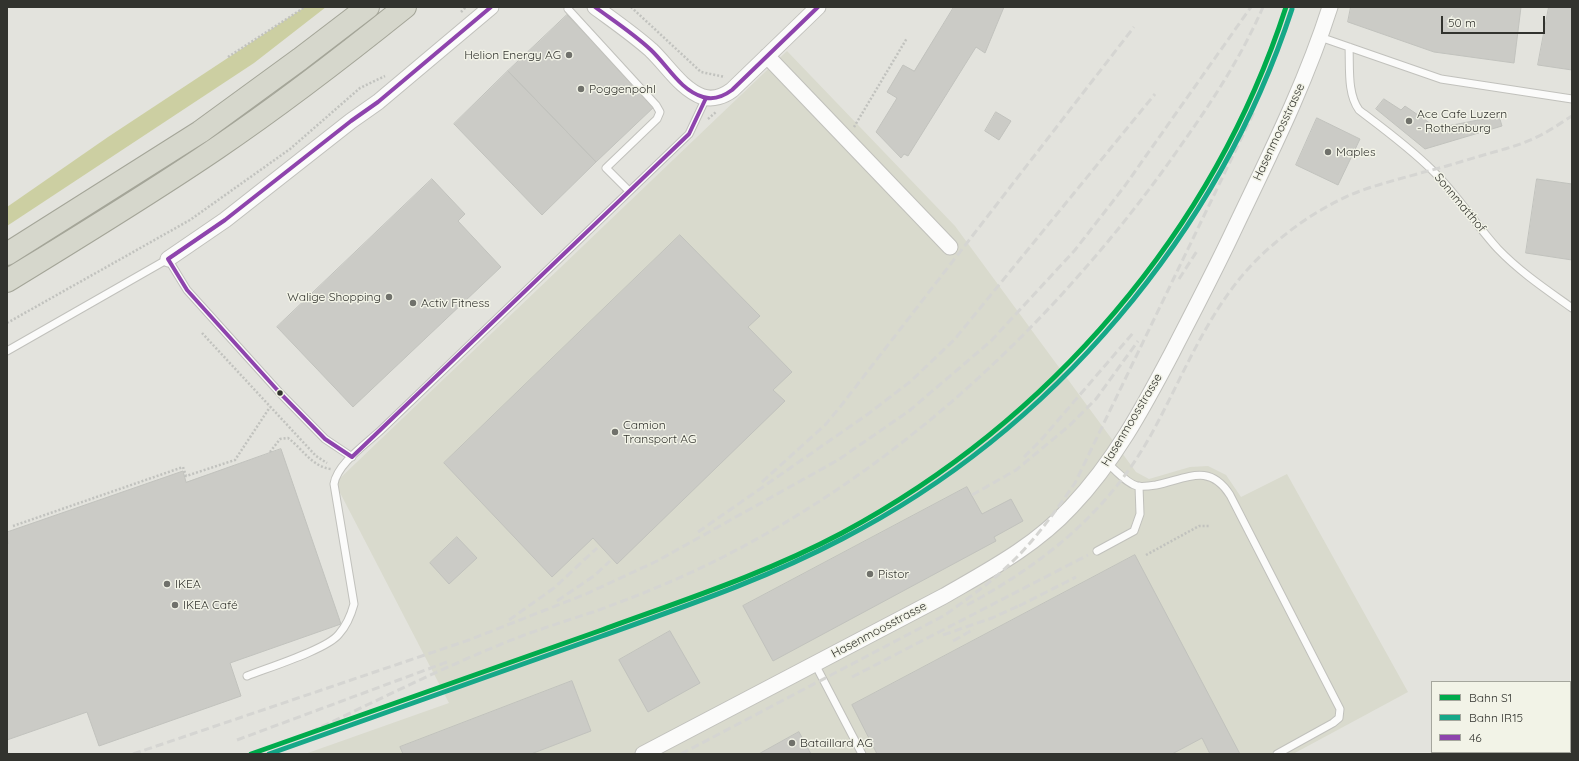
<!DOCTYPE html>
<html>
<head>
<meta charset="utf-8">
<style>
  body { margin:0 }
  #map { position:relative; width:1579px; height:761px; overflow:hidden; background:#e3e3dd; font-family:Quicksand,sans-serif }
  canvas { display:block }
  .frame { position:absolute; inset:0; border:8px solid #32332e; pointer-events:none }
  .legend { position:absolute; left:1431px; top:681px; width:140px; height:72px; box-sizing:border-box; background:#f2f3e7; border:1px solid #a5a69d; margin:0; padding:5px 7px; list-style:none; font-size:12px; color:#32332e }
  .legend li { display:flex; align-items:center; gap:8px; height:20px }
  .legend b { width:20px; border:1px solid #a5a69d }
  .scale { position:absolute; left:1441px; top:16px; width:104px; height:18px; box-sizing:border-box; border:2px solid #32332e; border-top:0; padding-left:5px; font-size:12px; line-height:14px; white-space:nowrap; color:#32332e; -webkit-text-stroke:3px #f2f3e7; paint-order:stroke }
</style>
</head>
<body>
<div id="map">
<canvas width="1579" height="761"></canvas>
<div class="frame"></div>
<ul class="legend">
<li><b style="height:5px;background:#00ab4d"></b>Bahn S1</li>
<li><b style="height:5px;background:#16a888"></b>Bahn IR15</li>
<li><b style="height:5px;background:#8e44ad"></b>46</li>
</ul>
<div class="scale">50 m</div>
</div>
<script>
const ctx = document.querySelector('canvas').getContext('2d');
ctx.lineJoin = 'round';
function fill(path, color) { ctx.fillStyle = color; ctx.fill(path, 'evenodd'); }
function stroke(path, color, width, dash) { ctx.strokeStyle = color; ctx.lineWidth = width; ctx.lineCap = dash ? 'butt' : 'round'; ctx.setLineDash(dash || []); ctx.stroke(path); }
function label(font, color, halo, rows, align = 'center') {
  ctx.font = font + ' Quicksand,sans-serif'; ctx.lineWidth = 3; ctx.setLineDash([]); ctx.textBaseline = 'middle'; ctx.strokeStyle = halo; ctx.fillStyle = color; for (const [text, x, y, turn = 0] of rows) {
    ctx.save(); ctx.translate(x, y); ctx.rotate((+turn || 0) * Math.PI / 180); ctx.textAlign = isNaN(turn) ? turn : align; if (halo) ctx.strokeText(text, 0, 0); ctx.fillText(text, 0, 0); ctx.restore();
  }
}
fill(new Path2D(`
  M787 51 955 226 1136 472 1149 479 1190 467 1208 466 1226 475 1241 497 1287 474 1408 692 1293 754H305L449 703 335 483Z`), '#d9dacd');
fill(new Path2D(`
  M305 7H326L254 63 7 226V207L108 137Z`), '#cccfa2');
const building = new Path2D(`
  M954 7H1004L985 53 976 47 908 156 904 154 901 158 876 132 897 98 887 92 903 65 914 71Z
  M1351 7H1521L1514 63 1434 52 1348 22Z
  M1549 7H1572V70L1538 65Z
  M567 15 655 106 596 162 508 71Z
  M508 71 596 162 542 215 454 124Z
  M1384 99 1401 110 1405 106 1437 128 1499 116 1502 126 1425 149 1376 109Z
  M996 112 1011 121 999 140 985 131Z
  M1317 118 1360 139 1338 185 1296 165Z
  M432 179 465 214 458 221 501 267 353 407 277 327Z
  M1537 179 1572 184V260L1526 253Z
  M680 235 760 316 748 327 792 372 773 390 785 401 617 564 593 538 552 577 444 463Z
  M281 449 341 624 230 663 241 696 99 746 87 712 7 740V544H8L7 532 183 471 186 482Z
  M967 487 982 514 1011 499 1023 521 994 537 996 541 773 661 743 606Z
  M457 537 477 558 449 584 430 563Z
  M1135 555 1240 754H1210L1202 738 1172 754H877L852 705Z
  M670 631 700 683 648 712 619 660Z
  M572 681 591 731 531 754H403L400 747Z
  M799 732 811 754H759Z`);
fill(building, '#cbcbc6');
stroke(building, '#c1c2bd', 1);
const service = new Path2D(`
  M568 9 656 105 660 112 657 119 606 168 629 191
  M1320 37 1441 79 1572 99
  M1349 47C1350 68 1347 93 1359 110 1384 129 1410 148 1432 170 1457 194 1475 224 1498 249 1520 272 1547 290 1572 308
  M7 351 168 259 187 290 280 393 325 439 352 457
  M1108 464C1117 471 1126 483 1137 486 1143 487 1150 486 1156 485 1186 479 1209 462 1230 495L1340 709 1339 718 1333 723 1277 754
  M1097 551 1134 531 1140 514 1139 486
  M815 664 862 754
  M247 676C267 668 328 649 339 634 347 625 351 615 354 604L334 484C337 464 366 444 381 430L689 134 706 98`);
const minor = new Path2D(`
  M595 7C614 21 633 34 651 50 667 65 681 89 703 97 713 100 724 96 732 90L818 7
  M767 56 950 247
  M168 259 225 220 351 121 378 102 491 7
  M643 754 944 596C989 570 1035 546 1071 507 1114 462 1143 408 1172 353 1192 314 1212 276 1231 236 1267 160 1304 88 1330 7`);
const motorway = new Path2D(`
  M7 254 200 132 300 59 368 7
  M7 281C77 238 148 195 217 148 282 104 344 56 405 7`);
stroke(service, '#c1c1bc', 9);
stroke(minor, '#c1c1bc', 17);
stroke(motorway, '#a4a598', 24);
stroke(new Path2D(`
  M631 7 701 72 725 77
  M461 12 466 7
  M228 57 305 7
  M708 119 716 112
  M854 127 907 38
  M7 323 190 220 290 149 360 88 385 76
  M202 333 316 456 327 463
  M270 452 280 439 288 438C302 448 312 467 331 469
  M13 526 183 467 186 476 235 460 270 407
  M1146 555 1199 526H1209`), '#c1c2be', 2.5, [2, 2]);
stroke(service, '#fbfbfa', 7);
stroke(minor, '#fbfbfa', 15);
stroke(motorway, '#d6d7cc', 22);
stroke(new Path2D(`
  M1179 279 1197 251
  M1024 457 1041 440 1133 333
  M762 482 825 425 840 407 1134 27
  M972 495 1016 470 1069 426 1096 399 1138 341
  M698 532 868 414 911 381 954 340 1155 94
  M557 601 594 576 610 561
  M967 605C1045 563 1109 511 1152 433 1189 365 1214 293 1275 243 1297 224 1323 207 1350 195 1374 185 1400 179 1424 172 1445 167 1466 160 1487 154 1505 149 1524 144 1541 135 1551 130 1562 122 1572 116
  M1019 606 1076 577
  M509 620 554 588 597 548
  M943 635 992 618 1023 604
  M953 641 974 629
  M852 677 1088 555
  M300 737C368 705 435 671 504 643 533 631 563 622 593 612 638 596 682 578 725 556 900 466 1047 329 1162 172 1200 119 1237 67 1263 7
  M237 740 447 662
  M133 754 469 640 586 594 657 561 838 460 909 411 991 341 1075 250 1124 187 1251 7
  M681 754 945 615C967 599 990 583 1010 564 1035 540 1055 512 1075 483L1255 110`), '#d5d5d2', 3, [8, 4]);
stroke(new Path2D(`
  M595 7C614 21 634 34 651 50 668 66 680 90 703 97 713 100 724 96 732 90L818 7
  M168 259 225 220 351 121 378 102 491 7
  M168 259 187 290 280 393 325 439 352 457
  M352 457 689 134 706 98`), '#8e44ad', 4);
stroke(new Path2D(`
  M251 754C367 713 483 672 599 631 681 601 765 574 842 533 1050 421 1213 232 1286 7`), '#00ab4d', 5);
stroke(new Path2D(`
  M269 754C380 715 491 676 602 636 683 607 766 579 842 539 1053 430 1218 234 1292 9`), '#16a888', 5);
for (const [x, y, r, color] of [
  [569,55,4,"#70716b"],
  [581,89,4,"#70716b"],
  [1409,121,4,"#70716b"],
  [1328,152,4,"#70716b"],
  [389,297,4,"#70716b"],
  [413,303,4,"#70716b"],
  [280,393,3.5,"#32332e"],
  [615,432,4,"#70716b"],
  [870,574,4,"#70716b"],
  [167,584,4,"#70716b"],
  [175,605,4,"#70716b"],
  [792,743,4,"#70716b"]
]) { const dot = new Path2D(); dot.arc(x, y, r, 0, 2 * Math.PI); ctx.fillStyle = color; ctx.fill(dot); stroke(dot, '#f2f3e7', 1.5); }
label('12px', '#32332e', '#f2f3e7', [
  ["Helion Energy AG",561,55,"right"],
  ["Poggenpohl",589,89],
  ["Ace Cafe Luzern",1417,114],
  ["- Rothenburg",1417,128],
  ["Maples",1336,152],
  ["Walige Shopping",381,297,"right"],
  ["Activ Fitness",421,303],
  ["Camion",623,425],
  ["Transport AG",623,439],
  ["Pistor",878,574],
  ["IKEA",175,584],
  ["IKEA Café",183,605],
  ["Bataillard AG",800,743]
], 'left');
label('12px', '#32332e', '#f2f3e7', [
  ["Hasenmoosstrasse",1279,132,-65],
  ["Sonnmatthof",1460,203,50],
  ["Hasenmoosstrasse",1132,420,-59],
  ["Hasenmoosstrasse",879,630,-28]
]);
</script>
</body>
</html>
